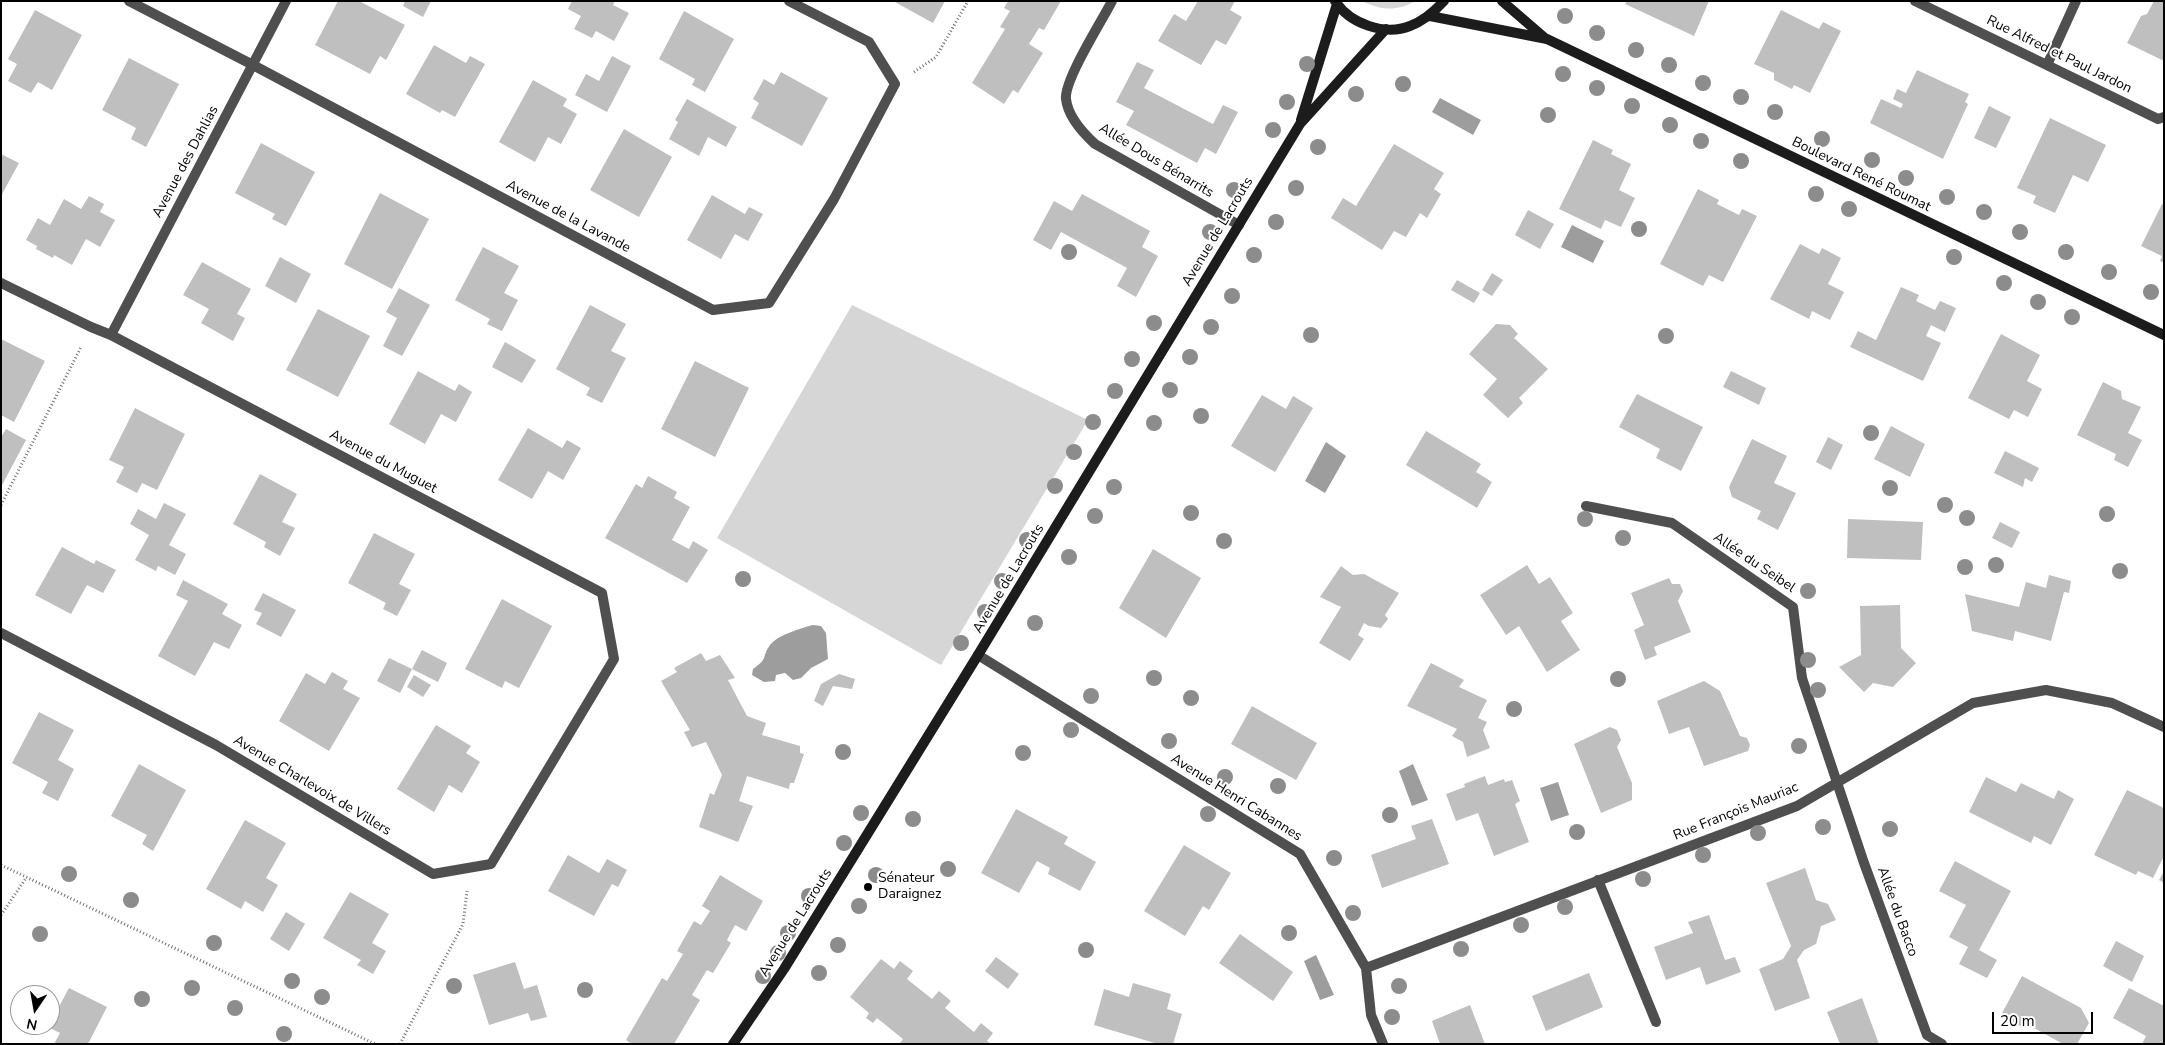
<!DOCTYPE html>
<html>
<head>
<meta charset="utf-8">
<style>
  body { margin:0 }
  #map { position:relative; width:2165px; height:1045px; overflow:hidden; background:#fff; font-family:"Nunito Sans",sans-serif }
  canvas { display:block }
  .frame { position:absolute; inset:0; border:2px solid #000; pointer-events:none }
  .north { position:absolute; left:10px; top:985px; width:50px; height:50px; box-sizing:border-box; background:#fff; border:1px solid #999; border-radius:50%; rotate:192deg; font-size:14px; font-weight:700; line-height:20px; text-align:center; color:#000 }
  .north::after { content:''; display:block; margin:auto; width:18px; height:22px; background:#000; clip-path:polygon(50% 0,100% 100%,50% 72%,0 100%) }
  .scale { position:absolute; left:1992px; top:1012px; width:101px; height:22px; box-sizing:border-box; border:2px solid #000; border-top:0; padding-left:6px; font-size:15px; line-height:18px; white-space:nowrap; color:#000; -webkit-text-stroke:4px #fff; paint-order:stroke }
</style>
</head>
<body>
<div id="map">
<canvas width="2165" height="1045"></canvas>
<div class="frame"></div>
<div class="north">N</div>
<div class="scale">20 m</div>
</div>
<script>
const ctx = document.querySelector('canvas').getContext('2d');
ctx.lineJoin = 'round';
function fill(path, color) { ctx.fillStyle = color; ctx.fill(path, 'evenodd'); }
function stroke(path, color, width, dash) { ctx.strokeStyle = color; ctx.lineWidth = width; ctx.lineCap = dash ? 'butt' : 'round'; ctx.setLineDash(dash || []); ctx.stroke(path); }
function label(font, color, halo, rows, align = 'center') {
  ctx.font = font + ' "Nunito Sans",sans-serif'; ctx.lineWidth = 4; ctx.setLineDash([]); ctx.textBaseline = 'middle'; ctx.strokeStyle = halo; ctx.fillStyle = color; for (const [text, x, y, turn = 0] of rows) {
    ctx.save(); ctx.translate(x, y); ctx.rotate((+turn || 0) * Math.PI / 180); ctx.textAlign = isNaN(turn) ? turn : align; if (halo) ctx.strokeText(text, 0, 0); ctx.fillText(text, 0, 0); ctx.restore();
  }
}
fill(new Path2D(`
  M1362 1H1415C1397 12 1380 10 1362 1Z
  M852 305 1088 420 941 665 717 538Z`), '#d6d6d6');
fill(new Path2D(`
  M1440 98 1481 120 1473 135 1432 112Z
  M1572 225 1604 241 1593 263 1561 247Z
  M1326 442 1346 456 1325 493 1305 481Z
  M813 625 821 626 826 633 828 659 811 668 801 678 793 680 785 673 776 675 775 681 764 682 752 675 753 669C769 658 761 658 770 645 777 635 802 628 813 625Z
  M1413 764 1428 800 1412 806 1399 771Z
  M1558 782 1569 815 1551 821 1540 788Z
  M1316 955 1334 995 1320 1000 1304 961Z`), '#9d9d9d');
fill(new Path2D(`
  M338 1H359L405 25 386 60 380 56 370 74 315 45Z
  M405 1H431L423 17 403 6Z
  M572 1H615L613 5 629 13 614 41 596 31 592 38 574 29 581 16 568 9Z
  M893 1H945L933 23Z
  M1008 1H1061L1044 30 1039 28 1029 44 1043 53 1018 93 1013 90 1004 104 972 83 1005 29 1000 27 1010 11 1004 8Z
  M1198 1H1235L1230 10 1242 17 1226 45 1216 40 1201 65 1158 41 1174 14 1186 21Z
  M1627 1H1709L1694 36 1625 4Z
  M2154 1H2164V61L2127 43 2141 16 2147 14Z
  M35 10 82 35 52 90 38 82 31 93 8 81 17 64 8 59Z
  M1781 10 1819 29 1823 22 1841 31 1810 93 1794 85 1792 89 1774 80V73L1754 64Z
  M684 11 734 39 705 92 692 85 695 79 659 59Z
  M434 45 466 63 470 56 485 64 455 117 442 110 440 113 406 94Z
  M612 56 631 66 607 112 575 95 586 74 599 81Z
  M129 58 179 84 146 147 131 139 136 128 102 110Z
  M1137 62 1154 70 1144 88 1213 124 1223 105 1238 112 1216 154 1205 148 1197 163 1126 125 1134 111 1116 102Z
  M1917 70 1969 94 1965 102 1968 104 1943 159 1870 123 1881 99 1901 108 1903 104 1893 99 1897 89 1906 93Z
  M781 72 828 98 802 146 751 118 759 103 753 99 764 79 774 85Z
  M533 80 567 99 563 106 577 114 561 144 548 137 535 162 499 142Z
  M687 99 737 127 726 147 708 137 699 156 669 139 678 122 675 120Z
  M1989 106 2011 117 1996 148 1974 138Z
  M2050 118 2106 145 2088 182 2073 175 2055 213 2033 203 2036 196 2017 188Z
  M624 129 672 157 639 217 590 190Z
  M1593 140 1613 150 1611 154 1631 164 1619 190 1635 198 1621 227 1605 220 1601 229 1559 209Z
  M261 143 315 172 286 226 272 219 275 214 235 193Z
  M1394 144 1444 173 1434 189 1441 194 1427 218 1420 213 1406 237 1394 231 1382 250 1331 218 1343 198 1356 206Z
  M1 154 19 163 1 196Z
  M1698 189 1719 200 1717 204 1739 215 1742 209 1757 216 1723 282 1709 275 1703 286 1660 264Z
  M380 193 429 219 392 289 344 264Z
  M1082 194 1150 231 1142 247 1158 256 1136 297 1117 286 1127 268 1061 232 1051 250 1033 240 1054 201 1072 211Z
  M712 195 745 214 749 207 763 214 748 241 735 234 721 259 687 240Z
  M89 196 104 204 100 212 115 220 100 247 86 239 72 265 54 255 53 258 36 249 37 246 26 240 38 218 50 225 64 199 81 209Z
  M2162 204 2164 205V263L2160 261 2162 256 2141 246Z
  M1528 210 1554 224 1540 249 1515 235Z
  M1800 244 1819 254 1822 248 1841 258 1828 284 1844 292 1830 320 1812 311 1809 319 1770 299Z
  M483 247 519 266 504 293 518 300 502 331 487 324 490 319 455 300Z
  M280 257 311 274 296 303 265 286Z
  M202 262 251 289 237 314 245 318 233 341 201 323 209 309 183 295Z
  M1492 273 1503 280 1492 296 1482 290Z
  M1457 280 1480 293 1474 303 1451 290Z
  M1901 287 1919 295 1916 301 1935 310 1940 301 1956 308 1945 332 1931 325 1926 336 1941 343 1923 381 1850 347 1858 331 1876 340Z
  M399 288 430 305 402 356 383 346 397 318 386 312Z
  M590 305 626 324 611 351 626 358 602 403 586 395 590 388 556 369Z
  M318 309 370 336 338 397 286 370Z
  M1496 324 1510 325 1518 334 1514 338 1548 369 1519 398 1523 403 1508 418 1483 395 1497 379 1469 354Z
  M2001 334 2040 355 2027 381 2042 389 2028 417 2014 410 2009 419 1968 398Z
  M1 339 45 361 14 422 1 415Z
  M505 342 536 360 522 383 492 367Z
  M695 361 749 388 715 457 661 429Z
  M418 371 455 391 459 384 472 392 456 422 441 414 425 444 389 424Z
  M1731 371 1766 388 1759 405 1723 387Z
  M2103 382 2121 391 2122 399 2141 407 2128 433 2142 440 2128 467 2114 460 2116 454 2077 435Z
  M1637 394 1703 427 1681 471 1656 458 1660 449 1619 427Z
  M1262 395 1286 409 1293 396 1313 408 1275 472 1231 446Z
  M135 408 185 434 157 490 142 483 137 493 116 482 124 467 109 460Z
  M1891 426 1925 444 1910 477 1874 459Z
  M528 428 562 448 567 440 581 448 563 480 548 471 532 499 498 480Z
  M6 429 26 440 1 487V437Z
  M1426 431 1481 464 1476 472 1492 482 1477 508 1406 465Z
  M1828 437 1843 445 1831 470 1816 462Z
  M1752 439 1787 456 1774 483 1796 493 1778 530 1757 519 1761 511 1732 497 1729 487Z
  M2005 451 2039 468 2032 482 2025 478 2023 487 1994 473Z
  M260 474 297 494 282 522 295 528 280 556 264 547 266 542 233 524Z
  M648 476 677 492 674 498 690 507 672 540 689 549 693 541 708 550 687 583 605 538 636 484 642 488Z
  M164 503 186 514 169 545 186 554 175 575 158 566 156 571 135 560 149 535 130 524 138 509 156 519Z
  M1848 519 1923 522 1921 560 1847 558Z
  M2000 522 2020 532 2012 548 1992 538Z
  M374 533 415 554 399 584 411 590 397 616 383 609 386 603 348 583Z
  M62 547 94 564 96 560 116 570 103 593 87 585 71 614 35 595Z
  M1153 549 1201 578 1166 638 1119 608Z
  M1527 565 1539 584 1550 577 1573 613 1561 621 1580 650 1547 672 1519 626 1506 635 1480 595Z
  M1341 566 1353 575 1364 574 1399 593 1385 615 1388 619 1381 628 1369 626 1364 623 1358 635 1364 639 1350 661 1319 643 1341 607 1320 597Z
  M2049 575 2071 581 2069 593 2064 592 2051 641 2015 631 2013 641 1972 631 1965 594 2019 607 2026 582 2046 588Z
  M1669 578 1672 584H1680L1683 591 1678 601 1691 632 1654 647 1657 655 1645 660 1634 630 1644 625 1631 593Z
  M183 580 228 604 222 614 242 625 229 649 214 642 195 676 158 656 188 601 176 595Z
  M263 593 296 610 281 637 256 624 262 613 254 610Z
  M502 599 552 626 519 688 505 681 502 688 465 669Z
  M1900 605 1901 648 1916 663 1893 687 1873 683 1864 692 1839 667 1861 655 1860 606Z
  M422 650 447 663 438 682 412 669Z
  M701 653 706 661 720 655 735 678 728 680 747 716 766 723 762 735 800 746V753L804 754 794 783H790L789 789 747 776 739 801 753 806 738 842 699 827 710 793 714 795 722 775 706 742 692 747 684 732 690 730 661 681 677 672 674 668Z
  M389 658 412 669 400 693 377 681Z
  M1431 663 1464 680 1459 687 1487 700 1478 718 1487 722 1483 730 1490 748 1467 757 1463 742 1452 736 1457 729 1407 706Z
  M332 672 348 681 343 689 360 698 329 751 279 721 306 673 325 684Z
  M839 674 855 679 852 689 833 686 823 706 814 701 821 684Z
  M414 675 431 685 423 697 407 687Z
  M1704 681 1720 691 1740 736 1747 738 1750 745 1748 751 1704 766 1689 727 1669 734 1657 701Z
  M1252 706 1317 743 1296 780 1231 744Z
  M39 712 74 730 58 760 74 769 58 801 42 793 48 782 12 763Z
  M436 725 471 746 466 753 480 762 462 793 449 785 434 812 397 789Z
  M1610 727 1617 730 1621 740 1617 747 1632 783V800L1601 813 1574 744Z
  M139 764 186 790 153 851 142 844 147 835 111 816Z
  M1485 776 1488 785 1504 779 1505 782 1512 780 1520 801 1515 804 1529 842 1494 856 1478 813 1456 821 1446 794 1465 787 1464 784Z
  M1986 777 2016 792 2021 783 2054 799 2058 790 2074 799 2051 845 2034 836 2031 843 1969 812Z
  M2127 790 2164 808V856L2153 878 2138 871 2136 875 2094 855Z
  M1016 809 1068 837 1064 844 1096 862 1080 891 1048 874 1050 868 1037 861 1019 893 981 873Z
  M1432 819 1449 864 1382 888 1371 855 1416 839 1411 826Z
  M245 820 286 843 266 878 278 885 263 912 245 901 241 909 206 889Z
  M1184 845 1231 873 1209 910 1203 906 1185 936 1144 911Z
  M568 855 599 873 607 859 627 870 618 887 612 884 594 916 548 891Z
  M1955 861 2011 891 1979 950 1997 960 1987 978 1959 964 1968 947 1949 937 1966 905 1939 891Z
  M1805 868 1816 900 1828 904 1836 920 1821 926 1816 944 1804 950 1797 960 1810 998 1775 1011 1759 969 1783 959 1791 946 1766 883Z
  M2164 871V883L2159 880Z
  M720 875 763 901 746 931 735 925 727 940 731 943 713 973 707 970 692 995 700 1000 674 1044H632L626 1040 662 978 667 981 683 954 677 951 694 921 701 925 710 911 702 906Z
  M350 892 389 914 372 943 386 951 373 974 357 965 361 960 323 938Z
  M286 912 305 924 289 951 270 939Z
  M1709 915 1725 960 1735 957 1741 972 1706 985 1700 967 1666 980 1654 947 1693 933 1688 922Z
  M1240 934 1293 972 1273 1001 1219 963Z
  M2116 941 2144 956 2132 982 2103 966Z
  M996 957 1019 974 1008 989 985 971Z
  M881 959 894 969 900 961 913 971 907 979 932 999 939 991 951 1001 945 1008 974 1032 981 1023 993 1033 987 1041 991 1044H899L903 1039 877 1018 873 1023 866 1018 869 1013 850 997Z
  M515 962 524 989 537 985 547 1017 531 1021 528 1013 489 1025 473 975Z
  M1589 973 1603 1007 1546 1031 1532 996Z
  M2022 976 2081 1008 2089 1023 2077 1044H2063L2025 1023 2022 1027 2001 1015Z
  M1133 983 1171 994 1167 1009 1182 1014 1173 1044H1158L1094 1025 1104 989 1129 997Z
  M69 988 107 1007 88 1044H54L60 1033 48 1027Z
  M2129 988 2164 1006V1044H2142L2146 1036 2113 1018Z
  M1862 998 1879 1044H1840L1827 1012Z
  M1470 1005 1485 1044H1440L1432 1021Z`), '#bfbfbf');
stroke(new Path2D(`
  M914 72 936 57 968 1
  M1 505 81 347
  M1 865 375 1044
  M1 915 26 878
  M400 1044 463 924 467 891`), '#717171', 3, [1, 2.5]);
stroke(new Path2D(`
  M1112 1C1102 21 1064 80 1066 99 1068 117 1083 133 1095 144L1239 225`), '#4f4f4f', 10);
stroke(new Path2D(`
  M129 1 253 65 713 310 769 303 834 199 895 84 869 42 789 1
  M1915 1 2158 119 2164 117
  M2047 65 2076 1
  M1 283 91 327 111 335 602 593 614 659 491 864 433 874 216 745 1 633
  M111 335 286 1
  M1586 506 1672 523 1793 607 1802 678 1864 863 1927 1035 1942 1044
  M978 655 1300 854 1366 968 1371 1015 1383 1044
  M1598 880 1656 1022
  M1366 968 1797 806 1973 703 2046 690 2112 703 2164 727`), '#4f4f4f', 10);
stroke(new Path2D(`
  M1335 1C1350 24 1385 36 1410 26 1424 21 1434 12 1444 1
  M1502 1 1546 39
  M1430 16 1547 39 2164 335
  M1301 120 1337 4
  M733 1044 784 969 978 655 1300 124 1386 29`), '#1c1c1c', 10);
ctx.fillStyle = '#8c8c8c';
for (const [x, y] of [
  [1565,16],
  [1597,33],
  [1636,50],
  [1307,64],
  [1669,65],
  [1563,74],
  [1703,83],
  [1403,84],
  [1597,88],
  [1356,94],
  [1741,97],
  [1287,102],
  [1632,106],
  [1775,112],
  [1548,115],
  [1670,125],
  [1273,130],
  [1822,139],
  [1701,141],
  [1318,147],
  [1872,160],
  [1741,161],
  [1906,178],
  [1296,188],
  [1234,190],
  [1816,194],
  [1947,197],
  [1849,209],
  [1984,212],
  [1276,222],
  [1639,229],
  [1210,232],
  [2020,232],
  [1069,252],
  [2066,252],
  [1254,255],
  [1954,257],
  [2109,272],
  [2004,283],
  [2151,292],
  [1232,296],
  [2038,302],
  [2072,317],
  [1154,323],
  [1211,327],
  [1311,335],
  [1666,336],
  [1190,357],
  [1132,359],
  [1170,390],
  [1115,391],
  [1201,416],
  [1093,422],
  [1154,423],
  [1871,433],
  [1074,452],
  [1055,486],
  [1114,487],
  [1890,488],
  [1945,505],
  [1191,513],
  [2107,514],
  [1095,516],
  [1967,518],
  [1585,519],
  [1623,538],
  [1027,540],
  [1224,541],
  [1069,557],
  [1996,565],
  [1965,567],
  [2120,571],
  [743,579],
  [1002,581],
  [1808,591],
  [985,612],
  [1035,623],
  [961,643],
  [1808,660],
  [1154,678],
  [1618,679],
  [1818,690],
  [1091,696],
  [1191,698],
  [1514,709],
  [1071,730],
  [1169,741],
  [1799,746],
  [843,752],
  [1023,753],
  [1225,777],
  [1278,786],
  [861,813],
  [1208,814],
  [1390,815],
  [913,819],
  [1823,827],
  [1890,829],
  [1577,832],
  [1758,833],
  [844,843],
  [1703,855],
  [1334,858],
  [948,869],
  [69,874],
  [876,875],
  [1643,879],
  [809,896],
  [131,900],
  [859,906],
  [1565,907],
  [1353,913],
  [1521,925],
  [788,933],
  [1289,933],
  [40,934],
  [214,943],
  [838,945],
  [1461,949],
  [1086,950],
  [778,953],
  [819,973],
  [763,976],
  [292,981],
  [454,986],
  [1399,986],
  [192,988],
  [585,990],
  [322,997],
  [142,999],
  [235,1008],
  [1392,1017],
  [284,1034]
]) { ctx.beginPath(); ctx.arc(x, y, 8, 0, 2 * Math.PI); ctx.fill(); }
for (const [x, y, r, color] of [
  [868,887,5,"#000"]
]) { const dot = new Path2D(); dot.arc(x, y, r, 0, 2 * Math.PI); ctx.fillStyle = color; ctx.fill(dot); stroke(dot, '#fff', 2); }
label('14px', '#000', '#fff', [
  ["Rue Alfred et Paul Jardon",2059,55,26],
  ["Allée Dous Bénarrits",1156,161,31],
  ["Avenue des Dahlias",186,162,-62],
  ["Boulevard René Roumat",1861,175,26],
  ["Avenue de la Lavande",568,217,28],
  ["Avenue de Lacrouts",1218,232,-59],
  ["Avenue du Muguet",383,462,28],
  ["Allée du Seibel",1754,563,34],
  ["Avenue de Lacrouts",1009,579,-59],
  ["Avenue Charlevoix de Villers",312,786,31],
  ["Avenue Henri Cabannes",1236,798,32],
  ["Rue François Mauriac",1736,812,-22],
  ["Allée du Bacco",1897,912,70],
  ["Avenue de Lacrouts",796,923,-58]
]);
label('14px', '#000', '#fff', [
  ["Sénateur",878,879],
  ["Daraignez",878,895]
], 'left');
</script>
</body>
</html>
